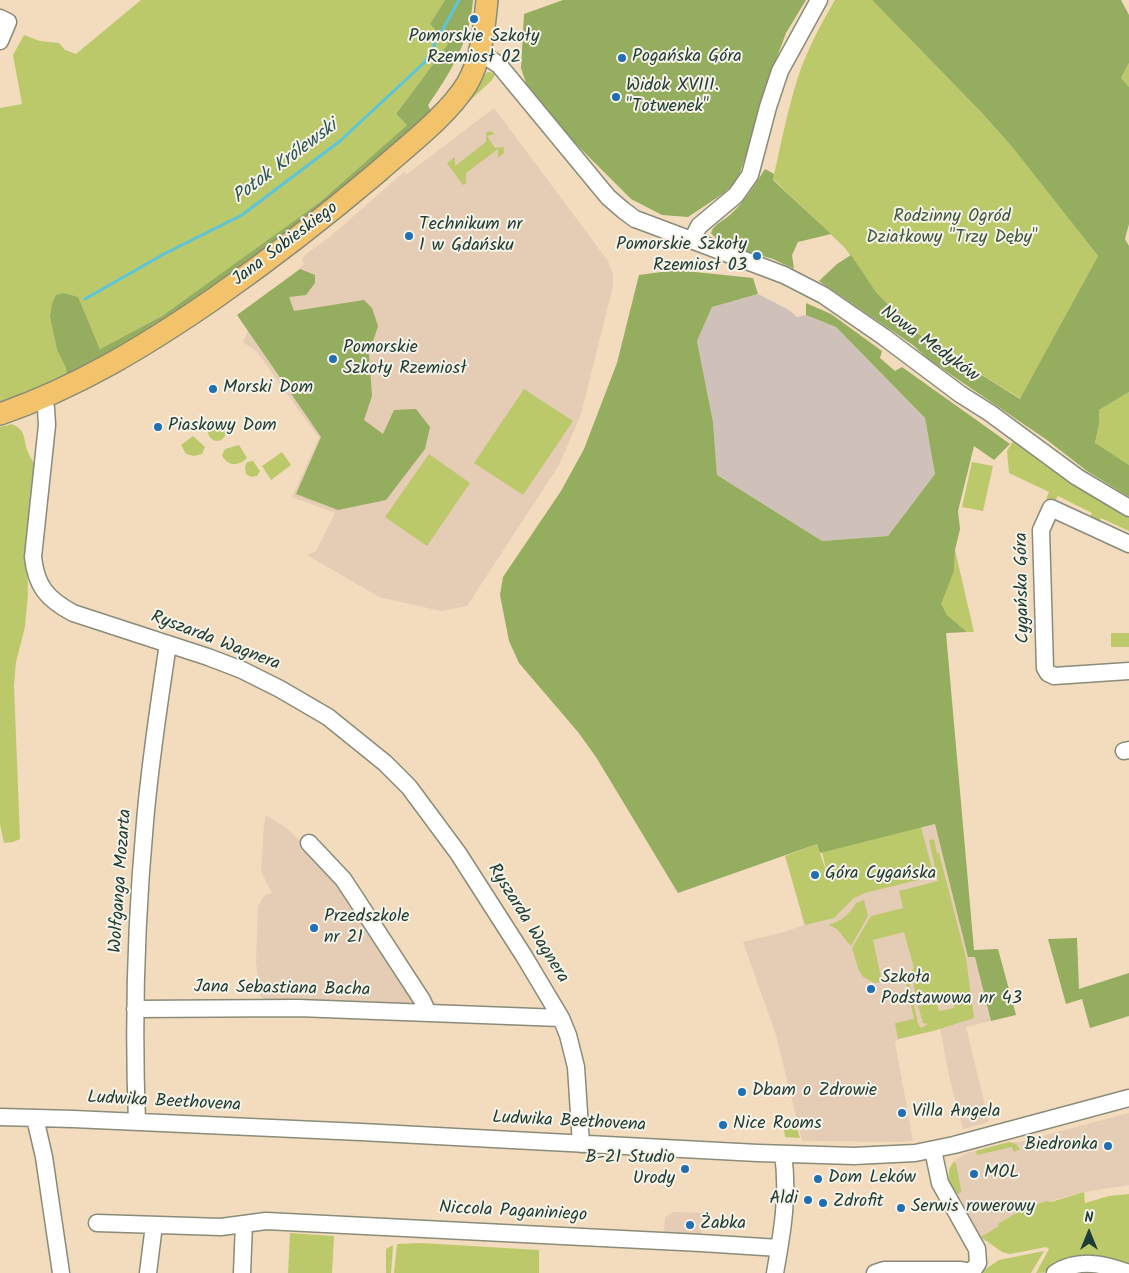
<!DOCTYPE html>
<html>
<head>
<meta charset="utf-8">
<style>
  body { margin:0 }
  #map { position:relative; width:1129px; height:1273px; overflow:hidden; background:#f3dbbe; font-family:Kalam,sans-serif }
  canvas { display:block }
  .north { position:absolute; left:1064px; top:1208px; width:50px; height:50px; -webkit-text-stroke:4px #f7f3e8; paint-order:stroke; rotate:0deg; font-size:14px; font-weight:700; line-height:20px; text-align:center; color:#1f3d34 }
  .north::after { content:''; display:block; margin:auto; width:18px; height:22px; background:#1f3d34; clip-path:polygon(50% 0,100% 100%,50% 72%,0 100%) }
</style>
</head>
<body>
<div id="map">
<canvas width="1129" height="1273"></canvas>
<div class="north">N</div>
</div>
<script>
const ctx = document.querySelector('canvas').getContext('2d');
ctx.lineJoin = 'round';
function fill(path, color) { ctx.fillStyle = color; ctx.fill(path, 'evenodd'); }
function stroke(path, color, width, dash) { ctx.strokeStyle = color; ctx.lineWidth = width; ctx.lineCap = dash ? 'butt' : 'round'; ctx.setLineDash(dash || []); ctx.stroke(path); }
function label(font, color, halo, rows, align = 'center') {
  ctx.font = font + ' Kalam,sans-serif'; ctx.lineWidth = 4; ctx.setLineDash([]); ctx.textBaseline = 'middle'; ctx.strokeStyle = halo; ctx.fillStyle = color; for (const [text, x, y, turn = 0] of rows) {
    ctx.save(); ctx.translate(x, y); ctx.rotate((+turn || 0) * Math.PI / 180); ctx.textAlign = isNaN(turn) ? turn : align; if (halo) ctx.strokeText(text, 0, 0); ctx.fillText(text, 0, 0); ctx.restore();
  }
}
fill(new Path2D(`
  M494 108 608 261 613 274V286L581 414 559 465 467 606 441 611 379 597 307 555 316 551 335 513 292 497 319 438 257 352 243 342 255 314 304 264 302 259 306 254 331 236 405 171 406 175Z
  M266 815 286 828 305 845 333 873 423 1008 267 1002 260 996 256 962 258 906 265 895 272 893 261 871 264 825Z
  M935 824 968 957 975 956 991 1021 966 1027 989 1122 963 1129 950 1080 940 1029 899 1039 895 1042 913 1141 903 1142 802 1141 776 1035 743 942 784 932 804 925 794 887 828 877 822 852Z
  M1129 1113V1185L1084 1192 1057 1199 1025 1212 985 1241 981 1237 950 1181 949 1169 956 1159 967 1153 1009 1142H1020Z
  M673 1212 703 1213 701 1235 664 1232 665 1217Z`), '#e5ccb5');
fill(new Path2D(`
  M758 294 789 310 797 317 806 315 836 327 925 418 935 474 888 536 822 541 717 475 713 422 697 341 712 307Z`), '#cfc1ba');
fill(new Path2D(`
  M141 0H445L430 24 448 44 396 114 407 125 320 202 162 316 100 349 78 298 50 317 57 350 66 368 67 378 0 402V108L22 104 13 55 24 35 40 41 59 43 65 50 76 54Z
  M835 0H872L982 113 1013 148 1098 256 1021 399 929 342 913 330 876 292 845 248 773 179C782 141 789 100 803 63 812 41 823 20 835 0Z
  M1129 63V87L1121 78Z
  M488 72 496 73 492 80 411 156 481 76Z
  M490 131 495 134 487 136 495 148 504 147V153L498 158V149L466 173V183L463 185 447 163 455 157V166L486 142V133Z
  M524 389 573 421 523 495 474 463Z
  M1129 392V465L1095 444 1099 424V410Z
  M208 432a9 9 0 1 1 18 0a9 9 0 1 1-18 0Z
  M12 424C26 431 23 436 27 450 29 455 32 460 35 465L27 567 28 593 25 627 16 662 14 685 20 839 13 842 4 843 0 824V427Z
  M193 436 205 447 202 454 194 456 186 454 181 445Z
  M1015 438 1129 514V531L1101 518 1098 524 1089 520 1092 513 1058 496 1054 503 1046 499 1049 492 1009 473 1007 451Z
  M239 445 247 458C238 467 227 466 222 455L225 449Z
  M282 452 291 465 271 480 262 466Z
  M429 454 470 483 427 546 385 517Z
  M253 461 260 471 257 476 251 477 246 474 245 467 247 462Z
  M972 462 993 466 983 511 962 507Z
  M955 550 974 632H967L947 615 940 604 954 571Z
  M1111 633H1129V647H1111Z
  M921 827 934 876 865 893 854 898 834 918 805 925 785 856 817 844 828 877 822 852Z
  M934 839 937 853H939L966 958 974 1018 933 1031 898 1039 895 1023 914 1019 908 991 911 990 918 1024 921 1028 928 1024 923 1023 918 1006 937 1003 939 1011 954 1008 952 997 917 1004 913 980H909L910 987H907L904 974 912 971 914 968 904 932 873 940 882 982 874 983 862 976 860 971H859L852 948 871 916 903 908 899 891 938 881 929 840Z
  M864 900 868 916 851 946 837 929 829 925C841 921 850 914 856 903Z
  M784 1129H797L800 1138 785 1137Z
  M1009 1142 1016 1144 1020 1149 1014 1152 1012 1147 977 1155 976 1151Z
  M954 1161 956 1164 961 1189V1192L958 1194H955C949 1183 945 1172 954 1161Z
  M1084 1192 1085 1203 1109 1196 1129 1194V1268L1036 1273 1049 1249 1046 1247 1010 1254 1002 1252 981 1237 999 1226 998 1224 1028 1206 1029 1207 1047 1201 1051 1202Z
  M290 1233 334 1236 332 1273H288Z
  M421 1243 539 1250V1273H394L397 1244Z
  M393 1245 391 1273H386V1249Z
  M1044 1251 1031 1273H980L999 1260Z`), '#bbc96b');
fill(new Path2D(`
  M445 0H473C470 41 451 72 428 105L431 112 416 128 299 226 169 321 67 378 66 368 57 350 50 317 52 304 56 295 63 293 78 297 100 349 162 316 320 202 407 125 396 114 448 44 430 24Z
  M563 0H806L786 33 767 84 753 133 738 179 724 193 688 217 662 215 631 199 572 140 526 83 521 68 524 14Z
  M872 0H1121L1129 15V63L1121 78 1129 87V224L1125 239 1129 246V392L1099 410V424L1095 443 1129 465V497L1087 471 1047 440 928 359 913 345 819 281 837 264 851 255 876 292 913 330 929 342 1020 399 1098 256 1013 148 982 113Z
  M765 169 774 174 773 180 831 234 798 242 792 255 794 269C787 266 780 262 773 259 757 254 720 246 711 233 714 223 724 221 731 214 745 201 755 185 765 169Z
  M300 269 315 275V283L306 295 289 297 294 311 364 300 372 308 378 326 369 354 372 396 364 420 383 434 394 410 416 409 430 427 425 449 386 500 338 510 296 494 321 437 237 315Z
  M676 270 753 278 758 294 712 307 697 341 713 422 717 475 822 541 888 536 935 474 925 418 836 327 806 315V303L831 314 882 351 880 358 895 371 902 367 1010 444 994 460 974 446 958 511 960 529 955 550 954 571 941 604 947 615 967 632 946 633 974 950 998 949 1016 1015 991 1021 975 957H968L935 824 820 853 817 844 678 893 596 757 578 732 519 663 509 641 500 595 503 577 561 491 584 449 617 363 639 275Z
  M1077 938 1079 989 1129 973V1016L1090 1028 1082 999 1066 1004 1048 939Z`), '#94ad5f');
stroke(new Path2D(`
  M85 299 164 254 242 215 340 141 425 62 459 0`), '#5dc5da', 3);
const minor = new Path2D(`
  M0 18 8 22 0 41
  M480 54 487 57 499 65 608 197 623 210 635 219 646 223 784 275 823 295 884 337 960 394 990 413 1077 477 1129 508
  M692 240 699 226 736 195 750 175 768 107 780 71 819 0
  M42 399 46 408 47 425 33 557C36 586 47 599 73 613L208 657 242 670 280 689 328 717 385 763 409 787 458 853 524 956 561 1018 568 1035 576 1067 581 1144
  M1129 544 1051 508 1041 530 1045 668 1048 673 1054 676 1129 671
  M1124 751 1129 750
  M309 843 343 879 351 891 422 1000 428 1013
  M135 1009 298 1008 561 1018
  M0 1117 73 1119 361 1132 758 1153 854 1156 915 1153 954 1145 1129 1098
  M35 1118 44 1157 61 1273
  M137 1122C133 1022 136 921 145 822 150 762 159 703 168 644
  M933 1150 940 1183 977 1249 978 1263 971 1273
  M97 1223 221 1227 266 1221 701 1243 779 1248
  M148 1273 154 1225
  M242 1273 244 1224
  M775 1273C782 1234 789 1194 783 1154
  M875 1273 884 1270H961L972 1272
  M1055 1273C1079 1258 1104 1264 1129 1273`);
const major = new Path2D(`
  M0 414C78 387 147 345 215 298 272 258 326 216 379 171 407 146 448 115 467 84 482 58 484 29 487 0`);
stroke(minor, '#898c79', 19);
stroke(major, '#898c79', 24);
stroke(minor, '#fff', 16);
stroke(major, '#f2c36a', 21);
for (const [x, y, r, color] of [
  [474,19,5,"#1f6fb2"],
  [622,58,5,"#1f6fb2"],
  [616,97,5,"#1f6fb2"],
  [409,236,5,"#1f6fb2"],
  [757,256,5,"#1f6fb2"],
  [333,359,5,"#1f6fb2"],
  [213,389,5,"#1f6fb2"],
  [158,427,5,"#1f6fb2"],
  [815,875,5,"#1f6fb2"],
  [314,928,5,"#1f6fb2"],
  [871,989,5,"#1f6fb2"],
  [742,1092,5,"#1f6fb2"],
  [902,1113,5,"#1f6fb2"],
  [723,1125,5,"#1f6fb2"],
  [1108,1146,5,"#1f6fb2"],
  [685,1169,5,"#1f6fb2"],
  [974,1174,5,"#1f6fb2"],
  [818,1179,5,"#1f6fb2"],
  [808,1200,5,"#1f6fb2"],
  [823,1203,5,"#1f6fb2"],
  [901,1208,5,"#1f6fb2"],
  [690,1225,5,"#1f6fb2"]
]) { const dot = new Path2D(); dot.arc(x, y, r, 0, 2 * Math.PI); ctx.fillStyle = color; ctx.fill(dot); stroke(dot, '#f7f3e8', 2); }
label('18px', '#1f3d34', '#f7f3e8', [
  ["Pomorskie Szkoły",474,38,"center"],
  ["Rzemiosł 02",474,59,"center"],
  ["Pogańska Góra",632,58],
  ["Widok XVIII.",626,87],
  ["\"Totwenek\"",626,108],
  ["Technikum nr",419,226],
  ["1 w Gdańsku",419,247],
  ["Pomorskie Szkoły",747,246,"right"],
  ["Rzemiosł 03",747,267,"right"],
  ["Pomorskie",343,349],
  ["Szkoły Rzemiosł",343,370],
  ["Morski Dom",223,389],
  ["Piaskowy Dom",168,427],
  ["Góra Cygańska",825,875],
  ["Przedszkole",324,918],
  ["nr 21",324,939],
  ["Szkoła",881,979],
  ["Podstawowa nr 43",881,1000],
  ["Dbam o Zdrowie",752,1092],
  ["Villa Angela",912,1113],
  ["Nice Rooms",733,1125],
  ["Biedronka",1098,1146,"right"],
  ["B-21 Studio",675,1159,"right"],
  ["Urody",675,1180,"right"],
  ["MOL",984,1174],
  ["Dom Leków",828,1179],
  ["Aldi",798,1200,"right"],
  ["Zdrofit",833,1203],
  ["Serwis rowerowy",911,1208],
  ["Żabka",700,1225]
], 'left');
label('18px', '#3e593f', '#f7f3e8', [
  ["Rodzinny Ogród",952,218],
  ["Działkowy \"Trzy Dęby\"",952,239]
]);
label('18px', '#1f3d34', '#f7f3e8', [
  ["Jana Sobieskiego",286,245,-37],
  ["Nowa Medyków",929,345,36],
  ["Cygańska Góra",1024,588,-91],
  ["Ryszarda Wagnera",215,642,21],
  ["Wolfganga Mozarta",122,881,-86],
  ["Ryszarda Wagnera",527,924,58],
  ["Jana Sebastiana Bacha",282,990,1],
  ["Ludwika Beethovena",164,1103,3],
  ["Ludwika Beethovena",569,1123,3],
  ["Niccola Paganiniego",513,1213,3]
]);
label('italic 19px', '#2b5855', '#f7f3e8', [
  ["Potok Królewski",286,163,-37]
]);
</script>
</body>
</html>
